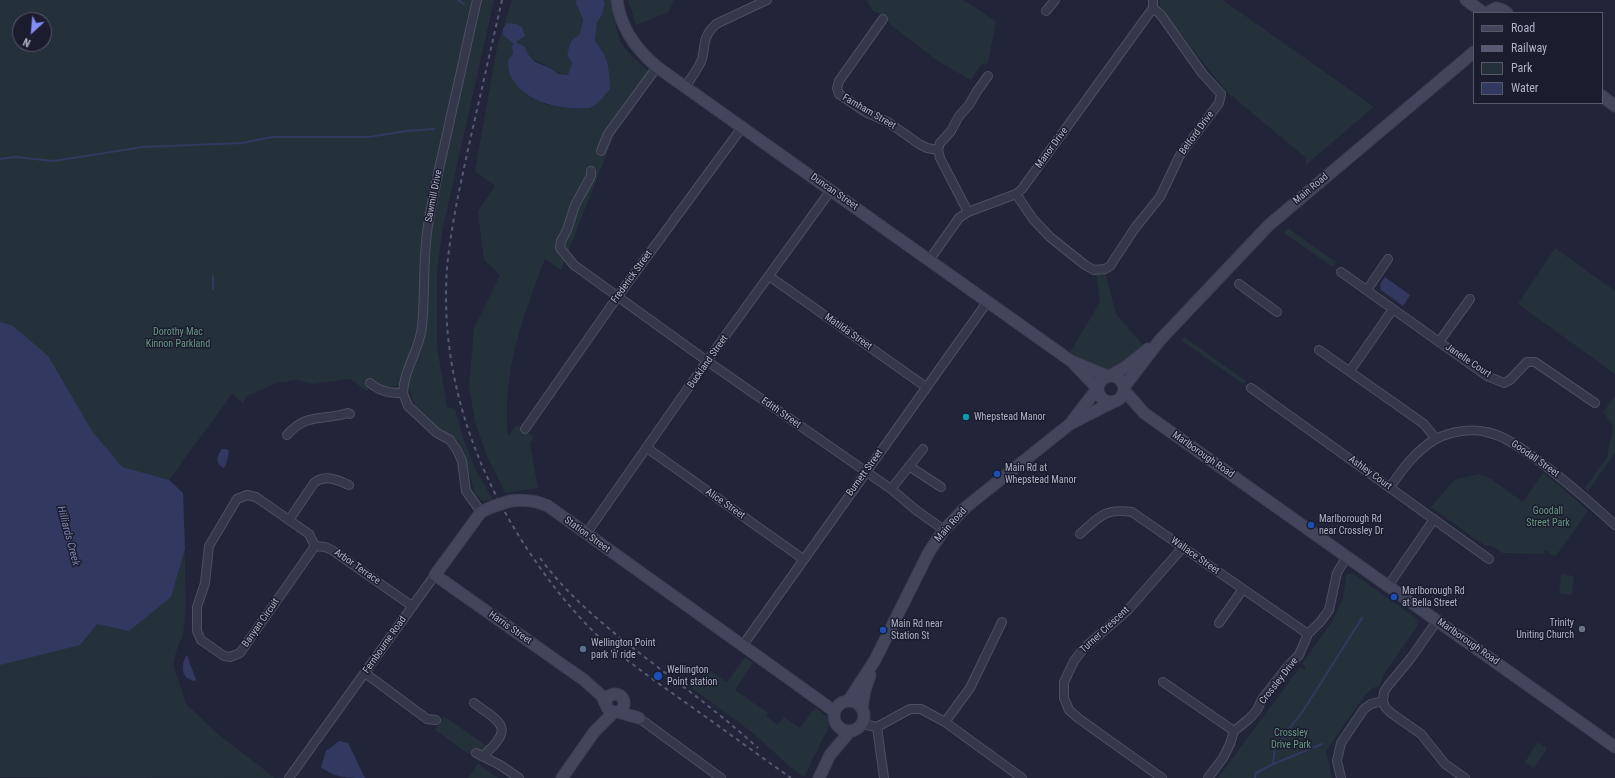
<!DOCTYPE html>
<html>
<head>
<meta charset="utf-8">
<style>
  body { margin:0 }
  #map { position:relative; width:1615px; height:778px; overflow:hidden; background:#22243a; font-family:"Roboto Condensed",sans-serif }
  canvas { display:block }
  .legend { position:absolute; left:1473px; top:12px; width:130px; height:92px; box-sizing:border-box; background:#1b1d2f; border:1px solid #57596b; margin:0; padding:5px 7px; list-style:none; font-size:12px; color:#b0b2c6 }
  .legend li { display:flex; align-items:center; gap:8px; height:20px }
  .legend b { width:20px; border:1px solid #57596b }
  .north { position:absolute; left:12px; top:12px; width:40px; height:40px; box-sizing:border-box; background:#1b1d2f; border:1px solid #57596b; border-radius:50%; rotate:206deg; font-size:11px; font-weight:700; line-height:16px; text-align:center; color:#b0b2c6 }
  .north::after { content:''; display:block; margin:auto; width:14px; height:18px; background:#848cf8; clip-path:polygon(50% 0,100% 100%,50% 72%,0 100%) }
</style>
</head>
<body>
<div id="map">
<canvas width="1615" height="778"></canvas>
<ul class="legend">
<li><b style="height:5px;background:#43455d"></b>Road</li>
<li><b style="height:5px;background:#575a72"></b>Railway</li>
<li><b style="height:11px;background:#24313b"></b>Park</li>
<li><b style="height:11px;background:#333860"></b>Water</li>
</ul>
<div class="north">N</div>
</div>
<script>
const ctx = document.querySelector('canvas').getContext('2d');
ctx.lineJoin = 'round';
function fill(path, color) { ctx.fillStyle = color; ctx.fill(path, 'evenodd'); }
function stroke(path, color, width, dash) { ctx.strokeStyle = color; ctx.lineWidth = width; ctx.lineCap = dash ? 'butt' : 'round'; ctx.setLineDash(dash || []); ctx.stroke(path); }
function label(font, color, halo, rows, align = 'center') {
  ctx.font = font + ' "Roboto Condensed",sans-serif'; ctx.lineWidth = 3; ctx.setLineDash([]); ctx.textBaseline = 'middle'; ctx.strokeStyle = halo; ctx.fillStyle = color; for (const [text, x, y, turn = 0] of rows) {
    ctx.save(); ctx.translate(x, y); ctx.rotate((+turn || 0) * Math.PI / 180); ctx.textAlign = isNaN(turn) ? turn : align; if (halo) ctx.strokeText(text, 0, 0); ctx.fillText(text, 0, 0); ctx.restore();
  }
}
fill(new Path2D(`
  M0 0H494L442 233 437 271V346L447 407 455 409 464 440 475 468 493 500 483 501 475 495 463 449 457 440 440 430 415 406 408 385H398L386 388 370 386 367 391 350 379 313 384 296 380 277 383 247 396 243 403 232 394 169 480 183 493 186 607 183 635 178 645 173 664 186 704 219 735 275 778 0 777ZM20 20H44V44H20Z
  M512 0H577L575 1 583 20 580 34 571 41 567 54 572 63 568 75C560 74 557 72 551 68 535 59 534 64 525 47L513 42 512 47 514 53 508 60C508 64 508 69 509 72 510 76 513 80 516 83 532 107 563 109 589 108L603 50 595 41 597 22 602 14 605 2 603 0H612C612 9 618 40 623 46 632 58 644 67 655 76L615 133 561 270 545 259C522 319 502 371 508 436L517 425 534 437 530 444 538 488 505 493 486 454 475 421 469 387 474 328 500 275 484 260 478 211 495 186 475 171 497 47Z
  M628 0H674L669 12 636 25Z
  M866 0H962L975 7 996 22 988 63 981 65 971 80 939 62 891 25 883 15 873 11Z
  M1160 0H1223L1374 107 1306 165V158L1227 92 1159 7Z
  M1288 228 1336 262 1333 267 1284 233Z
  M1555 248 1615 291V374L1518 304Z
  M1105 272 1116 314 1143 345 1112 368C1097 374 1082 362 1069 354L1100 302 1096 273Z
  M1184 337 1246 381 1243 384 1181 340Z
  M1615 396V453L1588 491 1585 488 1607 457 1613 429 1612 424 1603 412Z
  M1543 473 1560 486 1588 511 1555 557 1546 550 1543 554 1502 553 1494 547 1484 545 1431 507 1454 480 1479 474 1491 479 1523 502Z
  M1352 573 1419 620 1417 623 1418 625 1384 674 1380 685 1371 689 1362 699 1326 751 1332 778H1218L1300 667 1304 670 1306 667 1302 664 1333 620 1343 598 1346 576 1348 574Z
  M1561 574 1574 576 1572 595 1559 593Z
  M745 657 753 663 735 690 768 713 766 716 778 725 784 717 800 728 815 707 827 717 829 726 804 777 789 766 753 733 692 688 707 669 727 682Z
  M444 716 490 748 480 762 435 730Z
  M1538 742 1547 748 1534 768 1525 762Z
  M478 764 498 778H468Z`), '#24313b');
fill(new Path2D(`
  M577 0H603L605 2 602 15 597 22 595 41C609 57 609 69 610 89 604 96 598 105 589 108 583 109 576 108 570 108 546 106 522 98 510 75 508 71 508 65 508 60L513 53 512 47 513 43 503 35V29L507 23 516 24 522 27 525 36 516 42 525 47 529 55 535 62 550 68 559 74 568 75 572 63 567 54 571 41 580 34 583 20 575 1Z
  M1385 277 1410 295 1403 306 1381 290 1380 284Z
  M0 322 13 326 48 356 92 431 122 467 169 480 183 493 185 549 171 597 129 631 97 624 80 645 0 665Z
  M222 449H226L229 451 227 461 224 468C215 464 216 456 222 449Z
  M187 655 196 680 195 681C181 679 180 665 187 655Z
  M339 741 348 743 365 778C347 778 335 778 321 767L326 751Z`), '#333860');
stroke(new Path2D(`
  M458 0 464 4
  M0 159 15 157 54 161 143 147 242 143 272 137H369L406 131 434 129
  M213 276V289
  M1273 764 1275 747 1303 711 1362 618
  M1255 778 1256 773 1273 764 1322 744`), '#333860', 2);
const street = new Path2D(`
  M1046 11 1055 0
  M883 19 839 81 837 88 839 94 867 113 888 122 919 144 927 148 938 150 940 158 968 212
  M685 87C691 78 699 68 702 59 706 42 702 38 716 24L767 0
  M938 150 940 143 951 131 959 116 969 105 977 91 988 76
  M601 151 608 134 657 67
  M591 171V176L575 205 567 230 561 241 560 248 574 265 707 361 891 489 916 510 944 530
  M1016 194 1033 219 1050 237 1085 265 1094 270 1105 269 1110 266 1135 228 1160 197 1180 155 1219 103 1221 94 1202 73 1161 15 1153 8V0
  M930 259 959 218 968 212 1016 194 1022 189 1153 8
  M1341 272 1487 376 1504 383 1510 380 1527 362H1535L1595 403
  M769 276 926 387
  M1239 284 1277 312
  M1367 290 1388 259
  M1439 342 1470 299
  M1319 350 1424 424 1436 439
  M1350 371 1393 309
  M370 383C381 392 389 393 403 393L408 406 437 433 450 440 457 450 462 461 466 491 481 512
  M1251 388 1489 559
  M403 393C404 368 419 352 422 327 425 296 423 265 427 233 432 194 443 154 451 115 460 77 468 38 477 0
  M525 429 618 296 743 126
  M287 435C307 412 323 421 348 413L350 414
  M647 448 803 559
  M909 466 941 487
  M1390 487C1402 470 1416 450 1436 439 1449 432 1471 428 1486 432 1506 436 1522 449 1539 461 1566 481 1590 502 1615 525
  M891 489 923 449
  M289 520 314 483C325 474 337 480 349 485
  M586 534 707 361 831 190
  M1080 534C1099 517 1104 508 1132 512L1308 634
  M315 546 240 653 230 657 224 656 201 640 197 631V607L205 583 209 546 237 499 247 495 256 497 309 534 315 546 325 547 332 550 412 606
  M1388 586 1434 519
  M1437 621 1411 658 1387 687 1384 692 1383 701 1385 707 1391 713 1421 734 1445 764 1465 778
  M1219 623 1243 589
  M743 645 988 301
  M365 673 427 719 436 720
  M1163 682 1234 731
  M474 703C502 724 515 727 483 756
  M639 718 721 778
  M945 722 970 688 1002 622
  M862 724 877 727 910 709H921L945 722 1022 778
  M877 727 884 778
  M476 753 500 765 519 778
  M289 778 435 575
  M1162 778 1078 718 1069 710 1064 698V682L1074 661 1084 648 1127 611 1183 547
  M1208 778 1223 758 1230 744 1234 731 1249 719 1257 710 1262 699 1288 666 1299 655 1308 634 1321 621 1329 610 1337 573 1347 556
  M1341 778 1337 761 1341 743 1364 709 1371 704 1383 701`);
const secondary = new Path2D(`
  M617 0C620 28 636 49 657 67L1071 361 1107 376
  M1466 0 1484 13
  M1487 13 1496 8 1503 10 1507 13
  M1602 96 1615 106
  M1074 364 1097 388
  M1098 389a13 13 0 1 1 26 0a13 13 0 1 1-26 0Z
  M1110 376 1124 368 1148 349
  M1124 387 1160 340 1269 225 1474 52
  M1124 390 1144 413 1615 747
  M1073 420 1097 389
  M510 501C524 499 535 500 548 506L834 711
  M492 507 481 512 435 575 584 680 602 696 605 703
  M606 703a9 9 0 1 1 18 0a9 9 0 1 1-18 0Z
  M849 700 875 660 929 552 944 530 966 507 1070 424 1113 402
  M834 716a15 15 0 1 1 30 0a15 15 0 1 1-30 0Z
  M862 707 865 690 870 675
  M618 712 639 718
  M562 778 594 732 614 712
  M819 778 830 755 850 731`);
stroke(street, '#4d4f62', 10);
stroke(secondary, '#3c3e50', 13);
stroke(street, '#35374a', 8);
stroke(secondary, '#43455d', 11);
stroke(new Path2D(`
  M502 0C491 48 480 97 469 145 460 186 451 226 447 268 440 366 470 459 522 541 544 575 568 607 597 635 626 661 658 683 689 705 723 729 757 754 791 778
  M540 558C571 600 611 631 651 662 688 690 724 717 758 748`), '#575a72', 2, [4, 4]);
const secondaryBridge = new Path2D(`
  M492 507 510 501`);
stroke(secondaryBridge, '#3c3e50', 13, []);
stroke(secondaryBridge, '#43455d', 11);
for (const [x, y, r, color] of [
  [966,417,4,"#0f9aa8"],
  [997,474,4,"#1a4fb4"],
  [1311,525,4,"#1a4fb4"],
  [1394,597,4,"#1a4fb4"],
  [1582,629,4,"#6b7280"],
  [883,630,4,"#1a4fb4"],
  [583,649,4,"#5c6f8a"],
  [658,676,5,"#1a4fb4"]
]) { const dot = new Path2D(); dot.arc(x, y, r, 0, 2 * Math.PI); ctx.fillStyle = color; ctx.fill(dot); stroke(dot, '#1b1d2f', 1.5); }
label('10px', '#b0b2c6', '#1b1d2f', [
  ["Famham Street",869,112,30],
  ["Belford Drive",1197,133,-54],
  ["Manor Drive",1052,148,-54],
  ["Main Road",1311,189,-40],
  ["Duncan Street",834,192,35],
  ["Sawmill Drive",434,196,-79],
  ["Frederick Street",632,277,-54],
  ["Matilda Street",848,332,35],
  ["Janelle Court",1468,361,34],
  ["Buckland Street",708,362,-55],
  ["Edith Street",781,413,35],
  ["Marlborough Road",1203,455,35],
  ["Goodall Street",1535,459,35],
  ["Burnett Street",865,473,-54],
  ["Ashley Court",1370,473,36],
  ["Alice Street",725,504,35],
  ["Main Road",951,525,-48],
  ["Station Street",587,535,36],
  ["Wallace Street",1195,556,35],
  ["Arbor Terrace",357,567,35],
  ["Banyan Circuit",261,623,-55],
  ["Harris Street",510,628,35],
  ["Turner Crescent",1105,630,-43],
  ["Marlborough Road",1468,642,35],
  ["Fernbourne Road",385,645,-55],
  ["Crossley Drive",1279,681,-52]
]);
label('10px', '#679882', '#1b1d2f', [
  ["Dorothy Mac",178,332],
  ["Kinnon Parkland",178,344],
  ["Goodall",1548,511],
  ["Street Park",1548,523],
  ["Crossley",1291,733],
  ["Drive Park",1291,745]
]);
label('10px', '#b0b2c6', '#1b1d2f', [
  ["Whepstead Manor",974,417],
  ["Main Rd at",1005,468],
  ["Whepstead Manor",1005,480],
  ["Marlborough Rd",1319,519],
  ["near Crossley Dr",1319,531],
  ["Marlborough Rd",1402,591],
  ["at Bella Street",1402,603],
  ["Trinity",1574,623,"right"],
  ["Uniting Church",1574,635,"right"],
  ["Main Rd near",891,624],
  ["Station St",891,636],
  ["Wellington Point",591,643],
  ["park 'n' ride",591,655],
  ["Wellington",667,670],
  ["Point station",667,682]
], 'left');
label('italic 11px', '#8085b3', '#1b1d2f', [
  ["Hilliards Creek",68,536,75]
]);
</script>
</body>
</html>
